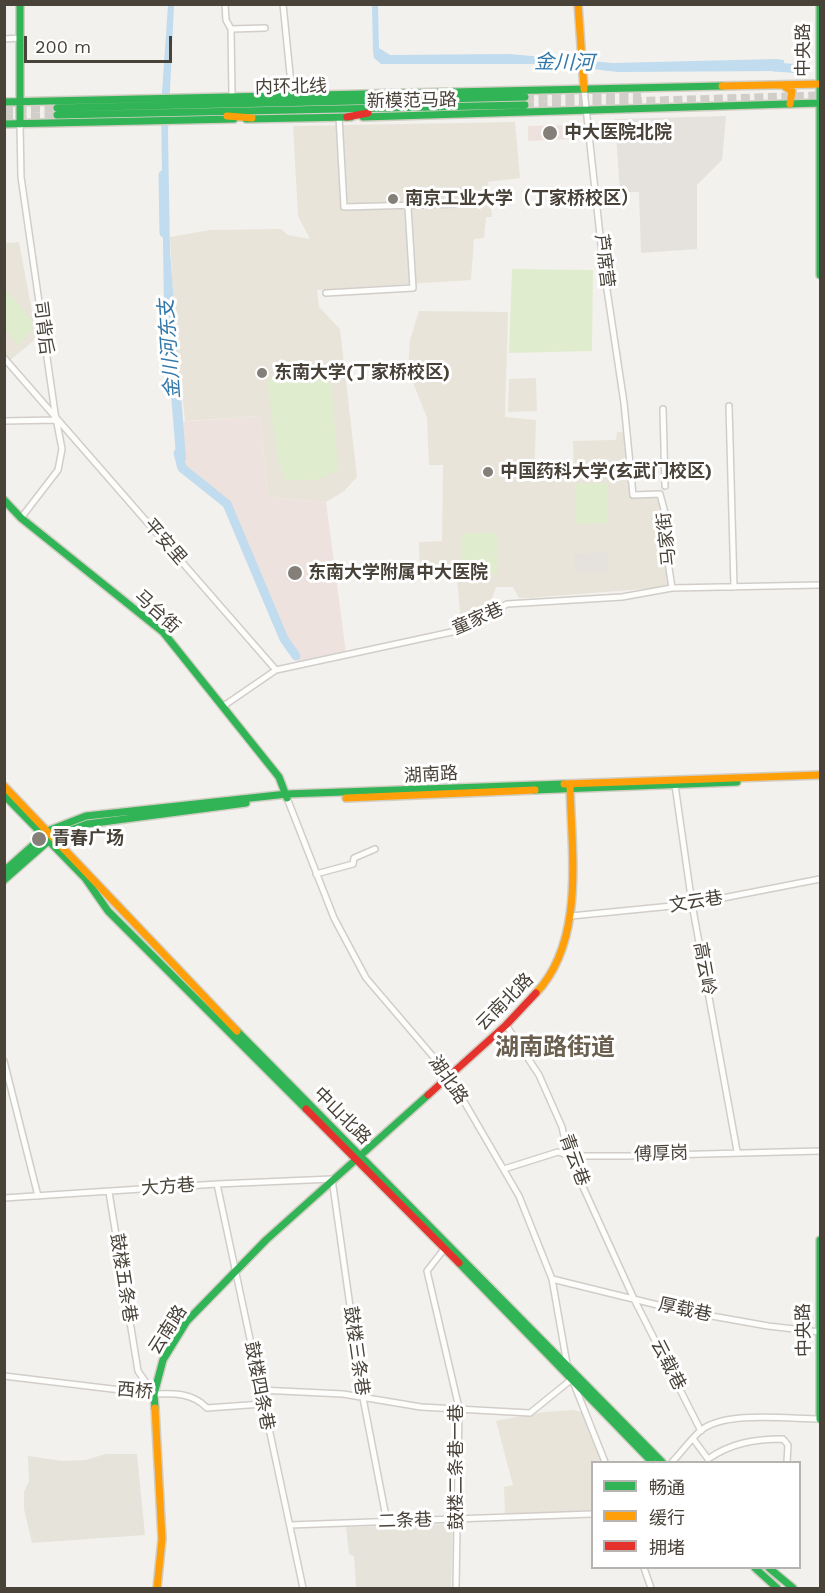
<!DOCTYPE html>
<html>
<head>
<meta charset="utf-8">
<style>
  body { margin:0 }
  #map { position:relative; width:825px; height:1593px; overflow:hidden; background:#f3f1ed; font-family:"Work Sans","Noto Sans SC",sans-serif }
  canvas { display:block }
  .frame { position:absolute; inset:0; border:6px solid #494239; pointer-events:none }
  .legend { position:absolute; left:591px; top:1461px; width:210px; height:108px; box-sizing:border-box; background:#fff; border:2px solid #b6b3b0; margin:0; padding:8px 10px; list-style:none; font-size:18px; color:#494239 }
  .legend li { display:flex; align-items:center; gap:12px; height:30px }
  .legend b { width:30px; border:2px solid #b6b3b0 }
  .scale { position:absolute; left:24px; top:36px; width:148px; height:27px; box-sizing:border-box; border:3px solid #494239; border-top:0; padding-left:8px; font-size:18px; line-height:21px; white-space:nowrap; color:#494239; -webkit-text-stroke:4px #fff; paint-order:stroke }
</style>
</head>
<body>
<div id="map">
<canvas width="825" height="1593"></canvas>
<div class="frame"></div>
<ul class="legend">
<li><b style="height:8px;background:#30b455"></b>畅通</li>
<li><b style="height:8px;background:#ff9f0a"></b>缓行</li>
<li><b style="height:8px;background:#e5322d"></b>拥堵</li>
</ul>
<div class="scale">200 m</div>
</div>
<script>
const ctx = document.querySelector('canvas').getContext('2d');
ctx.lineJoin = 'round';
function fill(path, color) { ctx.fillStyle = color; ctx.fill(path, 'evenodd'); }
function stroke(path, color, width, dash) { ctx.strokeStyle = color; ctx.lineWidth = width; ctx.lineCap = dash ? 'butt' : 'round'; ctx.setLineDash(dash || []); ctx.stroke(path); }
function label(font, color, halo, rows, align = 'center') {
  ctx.font = font + ' "Work Sans","Noto Sans SC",sans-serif'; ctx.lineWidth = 6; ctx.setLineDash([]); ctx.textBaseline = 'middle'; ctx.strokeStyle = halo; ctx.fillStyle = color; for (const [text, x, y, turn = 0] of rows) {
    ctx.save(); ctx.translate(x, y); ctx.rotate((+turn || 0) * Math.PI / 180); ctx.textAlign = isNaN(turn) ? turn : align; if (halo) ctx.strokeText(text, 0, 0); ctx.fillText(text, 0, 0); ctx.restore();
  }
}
fill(new Path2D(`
  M106 1454H137L145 1535 32 1543 24 1509V1492L29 1481 28 1456 63 1461 85 1460Z
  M453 1524 451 1588H356L354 1556 349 1554 346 1527Z`), '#e6e3db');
fill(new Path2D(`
  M515 122 520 178 488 182 492 217H486L484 238 474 239 471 280 317 290 319 307 340 329 357 477 343 492 326 502 268 497 260 416 185 421 174 320 170 237 210 230 281 229 288 235 310 239 298 216 293 126Z
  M19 242 37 338 8 362 5 358V243Z
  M419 311 508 312 505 417 536 420 534 478H574L573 441 616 440 617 432H624L631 497 658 496 662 515V542L669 587 528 598H519L513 587H496L489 608 461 622 457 579 420 578 419 542 442 541 443 465H429L427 418 408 370 410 340Z
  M536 378 537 411 508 412 509 379Z
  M572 1410 582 1412 602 1462H592V1513L505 1516 504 1487 513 1485 496 1421 544 1412Z`), '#e9e4d9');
fill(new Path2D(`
  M572 125V139L528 141V126Z
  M260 416 268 497 326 502 346 653 300 663 284 639 227 504 182 468 176 422Z`), '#ede2de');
fill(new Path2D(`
  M512 269 593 270 592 351 509 353Z
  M4 287 31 319 33 329 18 345 5 329Z
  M301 360 322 366 332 386 338 471 316 480H285L278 459 267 382 281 366Z
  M608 483V523L576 524 575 484Z
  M467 533H495L498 536V574L462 575 461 535Z`), '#e0ecce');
fill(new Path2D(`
  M726 116 722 160 697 185V249L641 253 639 192H620L615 119Z
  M608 552 609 571 575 573 574 554Z`), '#e5e2de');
fill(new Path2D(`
  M168 5H174L168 132 170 252 186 459 177 468 164 309 161 107Z
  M372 5H378L379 48 390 55 509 54 613 63 776 59 784 60 785 71 618 72 549 64H381L374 58 373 52Z`), '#c0dcee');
stroke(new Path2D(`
  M774 67 802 69
  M163 175 164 233
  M178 453 182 468 227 504 284 639 296 656`), '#c0dcee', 9);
stroke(new Path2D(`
  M525 97 641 95
  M525 105 820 96
  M4 109 57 108
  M4 116 57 115`), '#d1cec9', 9, [9, 4.5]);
const street = new Path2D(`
  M225 4 226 20 231 29 232 95
  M283 4 292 94
  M231 29 265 28
  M4 39 20 38
  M584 89 603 263 624 403 633 495 660 494 665 513V542L672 588
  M339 117 344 207 455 204
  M20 124 21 177 55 413 62 449 58 470 21 518
  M326 293 413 288 408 207
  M4 358 276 670
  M729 406 734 587
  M663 409 665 486
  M4 421 56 420
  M222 707 276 670 461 630 507 604 622 597 672 588 820 585
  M675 785 692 904 737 1151
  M287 798 334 918 366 978 448 1074 519 1196 552 1279 567 1364
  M316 874 353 864 354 858 375 849
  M571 916 692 904 820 879
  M506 1025 539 1075 562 1127 568 1154 634 1299 701 1431
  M4 1061 38 1196
  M504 1169 558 1152 570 1156H627L820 1151
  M217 1184 303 1588
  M109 1192 138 1371 154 1394
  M4 1198 217 1184 332 1179 363 1398 387 1522
  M445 1248 427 1271 459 1408 456 1588
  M552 1279 678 1310 768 1326 820 1332
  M4 1376 154 1394C174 1393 193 1393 207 1408L262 1404
  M574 1384 605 1462
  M260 1390 343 1394 421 1407 530 1413 572 1379
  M694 1440 708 1459C731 1443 755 1439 783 1439L788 1445 787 1462
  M672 1462C681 1453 690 1440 700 1431 725 1410 789 1419 820 1419
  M290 1525 592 1514
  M644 1568 651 1588`);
const fast = new Path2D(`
  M20 4V124
  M820 4V275
  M4 102 722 86
  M57 108 525 97
  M57 115 525 105
  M363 117 820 103
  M246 119 351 117
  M4 124 234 119
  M4 500 21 518 163 632 279 777 287 798
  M535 790 737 782
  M4 795 85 878 108 911 306 1109
  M4 871 50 830 86 816 287 794 564 784
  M4 880 53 837 87 824 246 803
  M237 1031 662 1462
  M820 1240V1419
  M459 1263 652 1462
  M155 1408 154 1394 163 1360 187 1321 266 1240 428 1095
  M755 1568 777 1588
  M769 1568 793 1588`);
const slow = new Path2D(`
  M578 4 584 89
  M722 86 820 84
  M784 86 792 91 790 104
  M227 116 252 118
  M564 784 820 775
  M4 786 237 1031
  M346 798 535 790
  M536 993C586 940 571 851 570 784
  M155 1408 162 1539 157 1588`);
const jam = new Path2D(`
  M347 117 368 113
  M428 1095 506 1025 536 993
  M306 1109 459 1263`);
stroke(street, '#d1ceca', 8);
stroke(fast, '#d2cec4', 10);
stroke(slow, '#d2cec4', 10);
stroke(jam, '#d2cec4', 10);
stroke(street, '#fdfdfc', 5);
stroke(fast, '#30b455', 7);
stroke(slow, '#ff9f0a', 7);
stroke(jam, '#e5322d', 7);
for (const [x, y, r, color] of [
  [550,133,8,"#847f78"],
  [393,199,6,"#847f78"],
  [262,373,6,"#847f78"],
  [488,472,6,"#847f78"],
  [295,573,8,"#847f78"],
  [39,839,8,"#847f78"]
]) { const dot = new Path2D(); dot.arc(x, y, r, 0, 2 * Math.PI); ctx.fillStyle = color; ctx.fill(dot); stroke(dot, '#fff', 2); }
label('18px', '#494239', '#fff', [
  ["中央路",804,50,-90],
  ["内环北线",291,87,-1],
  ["新模范马路",412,101,-1],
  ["芦席营",604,261,83],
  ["司背后",43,328,83],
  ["马家街",667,539,-96],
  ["平安里",165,542,49],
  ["马台街",157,612,42],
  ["童家巷",478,619,-24],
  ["湖南路",431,775,-3],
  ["文云巷",696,902,-9],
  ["高云岭",704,969,80],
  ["云南北路",505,1002,-45],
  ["湖北路",448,1080,55],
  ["中山北路",342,1116,45],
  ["傅厚岗",661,1154,-2],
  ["青云巷",574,1160,70],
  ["大方巷",168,1187,-4],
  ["鼓楼五条巷",123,1278,81],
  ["厚载巷",685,1310,12],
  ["云南路",168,1330,-57],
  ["中央路",804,1330,-91],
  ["鼓楼三条巷",356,1351,82],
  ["云载巷",668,1365,63],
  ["鼓楼四条巷",259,1386,79],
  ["西桥",135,1391,5],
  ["鼓楼二条巷一巷",457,1467,-90],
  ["二条巷",405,1521,-2]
]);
label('bold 18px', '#494239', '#fff', [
  ["中大医院北院",564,133],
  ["南京工业大学（丁家桥校区）",405,199],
  ["东南大学(丁家桥校区)",274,373],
  ["中国药科大学(玄武门校区)",500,472],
  ["东南大学附属中大医院",308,573],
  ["青春广场",52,839]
], 'left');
label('italic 20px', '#3278aa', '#fff', [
  ["金川河",564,63,1],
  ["金川河东支",170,349,-94]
]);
label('bold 24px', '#6b6050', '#fff', [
  ["湖南路街道",555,1048]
]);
</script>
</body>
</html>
